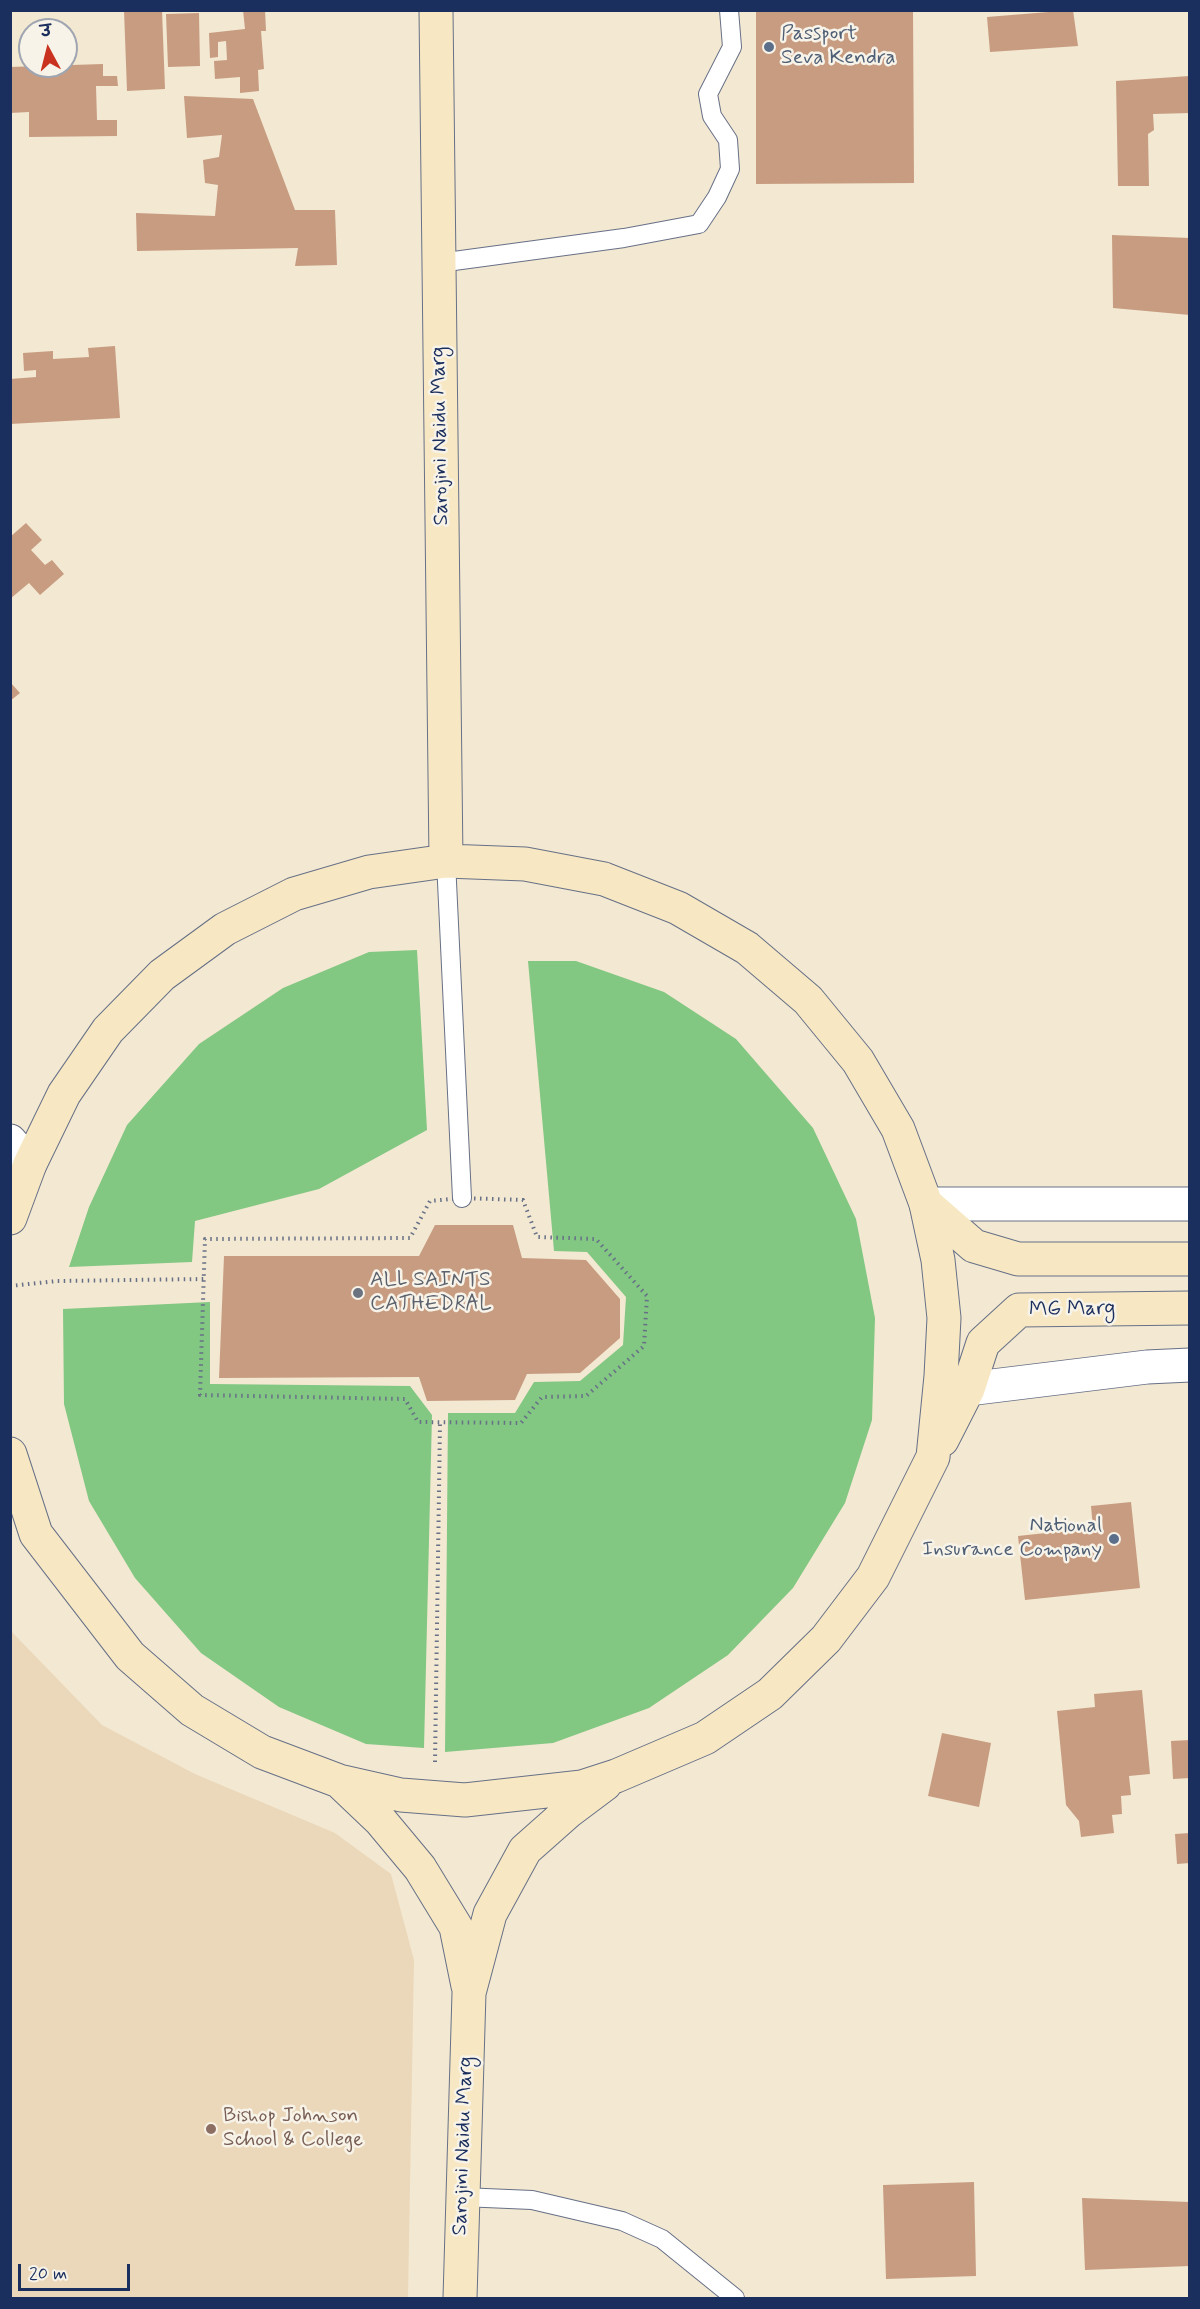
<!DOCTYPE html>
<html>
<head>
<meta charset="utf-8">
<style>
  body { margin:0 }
  #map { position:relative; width:1200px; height:2309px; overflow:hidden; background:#f3e8d2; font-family:Mynerve,"Playpen Sans Deva",sans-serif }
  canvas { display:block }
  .frame { position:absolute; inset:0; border:12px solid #1b2f5e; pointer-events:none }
  .north { position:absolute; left:18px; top:18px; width:60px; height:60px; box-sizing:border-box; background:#f7f3e8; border:2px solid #9fa5b1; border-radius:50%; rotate:353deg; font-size:16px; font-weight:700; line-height:24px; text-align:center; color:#1b2f5e }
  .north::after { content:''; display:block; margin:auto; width:21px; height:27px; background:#c8321e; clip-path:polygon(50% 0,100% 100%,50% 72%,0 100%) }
  .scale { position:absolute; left:18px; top:2264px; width:112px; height:27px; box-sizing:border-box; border:3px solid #1b2f5e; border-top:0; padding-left:8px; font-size:18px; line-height:21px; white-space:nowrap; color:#1b2f5e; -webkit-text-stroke:4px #f7f3e8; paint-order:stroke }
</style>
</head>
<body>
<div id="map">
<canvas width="1200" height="2309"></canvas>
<div class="frame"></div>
<div class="north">उ</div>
<div class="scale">20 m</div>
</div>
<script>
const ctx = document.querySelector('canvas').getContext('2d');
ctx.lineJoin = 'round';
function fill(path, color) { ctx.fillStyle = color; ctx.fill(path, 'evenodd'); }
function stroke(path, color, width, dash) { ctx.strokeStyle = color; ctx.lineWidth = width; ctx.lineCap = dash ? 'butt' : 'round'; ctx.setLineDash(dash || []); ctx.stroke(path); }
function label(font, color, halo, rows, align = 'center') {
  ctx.font = font + ' Mynerve,sans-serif'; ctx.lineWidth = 5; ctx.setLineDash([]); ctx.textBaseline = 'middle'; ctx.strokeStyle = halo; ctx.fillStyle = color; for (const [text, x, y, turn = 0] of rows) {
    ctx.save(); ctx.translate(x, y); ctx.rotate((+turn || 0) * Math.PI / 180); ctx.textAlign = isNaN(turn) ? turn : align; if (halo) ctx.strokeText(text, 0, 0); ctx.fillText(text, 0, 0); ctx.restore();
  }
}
fill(new Path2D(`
  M10 1630 102 1725 195 1774 335 1833 391 1874 414 1960 408 2298H11Z`), '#ebd8ba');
fill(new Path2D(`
  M417 950 427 1130 319 1189 195 1221 192 1262 69 1267 89 1207 127 1125 199 1044 283 988 369 952Z
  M528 961H576L664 992 736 1039 813 1128 856 1219 875 1318 872 1420 845 1503 793 1588 728 1655 649 1708 553 1743 445 1752 448 1413H515L534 1382 580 1381 623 1345 626 1297 587 1252 554 1251Z
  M210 1302V1384L410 1386 432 1415 424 1748 366 1744 279 1707 201 1653 135 1578 89 1501 64 1404 63 1309Z`), '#82c782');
fill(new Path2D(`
  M124 10H162L165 89 127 91Z
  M243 10H265L266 31H261L264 69 258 70 259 91 240 93V77L215 79 214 61 227 60 226 41 218 42V57L210 58 209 33 245 29Z
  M756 10H913L914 183 756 184Z
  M1073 10 1078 46 990 52 987 17Z
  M199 13 200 66 168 67 166 14Z
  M103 64V76H117L118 86H96L97 120H117V136L29 137V112L10 113V67Z
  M1190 76V113L1153 114 1154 130 1148 134 1149 186H1118L1116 81Z
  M184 96 253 99 295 210H335L337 265 295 266 298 248 137 251 136 213 215 216 218 185 205 183 203 160 219 157 222 135 187 138Z
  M1112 235 1190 238V315L1113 308Z
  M115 346 120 418 10 424V379L36 377V370L24 371 23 353 53 351V359L89 357 88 348Z
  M26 523 42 540 31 550 45 565 52 560 64 574 40 595 29 583 10 599V537Z
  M10 682 20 693 10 701Z
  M435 1225H513L522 1258 586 1260 620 1299V1338L580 1373 527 1374 515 1400 427 1401 419 1377 219 1378 224 1256H419Z
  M1131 1502 1140 1588 1025 1600 1018 1536 1093 1528 1091 1506Z
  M1142 1690 1150 1774 1129 1776 1131 1795 1121 1796 1122 1814 1112 1815 1114 1833 1081 1837 1079 1821 1066 1805 1057 1711 1095 1707 1094 1694Z
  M942 1733 991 1743 979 1807 928 1796Z
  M1190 1740V1778L1173 1779 1171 1741Z
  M1190 1833V1863L1177 1864 1175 1834Z
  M974 2182 976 2276 886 2279 883 2185Z
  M1082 2198 1190 2202V2266L1085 2270Z`), '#c79c81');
const service = new Path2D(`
  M439 263 624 238 699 224 717 197 730 169 728 140 712 116 708 94 732 47 729 10
  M446 861 462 1198
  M462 2197 532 2200 622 2221 662 2239 735 2298`);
const minor = new Path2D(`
  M10 1141 30 1164
  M926 1204H1190
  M968 1389 1147 1367 1190 1365`);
const secondary = new Path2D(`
  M436 10 446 861
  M926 1204 974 1246 1018 1259H1190
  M10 1218 30 1164 64 1094 108 1030 162 975 225 929 294 894 369 872 446 861 525 864 604 879 678 908 747 948 808 1000 858 1061 898 1129 926 1204 938 1260 944 1318 941 1376 933 1457 873 1577 826 1639 770 1694 705 1738 616 1776 582 1787 465 1800 401 1795 339 1781 262 1752 192 1710 130 1656 36 1534 10 1454
  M942 1440 968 1389 983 1343 1019 1310 1190 1308
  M339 1781 380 1820 420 1868 456 1927 468 1986
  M460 2298 469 1993 490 1914 525 1850 569 1811 605 1784`);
stroke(service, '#677087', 20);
stroke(minor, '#677087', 35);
stroke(secondary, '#677087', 35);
stroke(new Path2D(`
  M462 1198 523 1200 537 1237 596 1239 647 1296 644 1346 586 1396 542 1397 521 1423 418 1422 405 1399 200 1395 205 1239 410 1238 430 1201Z
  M10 1286 57 1281 205 1279
  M435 1762 440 1423`), '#677087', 4, [1.5, 4.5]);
stroke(service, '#fff', 18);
stroke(minor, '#fff', 33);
stroke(secondary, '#f7e8c3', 33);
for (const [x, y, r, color] of [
  [769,47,6,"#5c6f8a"],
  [358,1293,6,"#6b7280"],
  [1114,1539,6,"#5c6f8a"],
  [211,2129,6,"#8d6e63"]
]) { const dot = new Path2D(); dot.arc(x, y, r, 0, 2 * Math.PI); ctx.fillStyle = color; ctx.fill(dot); stroke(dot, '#f7f3e8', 2); }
label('21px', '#4e5e75', '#f7f3e8', [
  ["Passport",781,35],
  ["Seva Kendra",781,59],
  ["National",1102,1527,"right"],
  ["Insurance Company",1102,1551,"right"]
], 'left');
label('21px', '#1b2f5e', '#f7f3e8', [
  ["Sarojini Naidu Marg",441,436,-91],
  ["MG Marg",1072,1310,-1],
  ["Sarojini Naidu Marg",464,2146,-88]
]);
label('21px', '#5b616d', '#f7f3e8', [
  ["ALL SAINTS",370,1281],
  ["CATHEDRAL",370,1305]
], 'left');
label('21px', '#785e54', '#f7f3e8', [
  ["Bishop Johnson",223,2117],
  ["School & College",223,2141]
], 'left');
</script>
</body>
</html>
